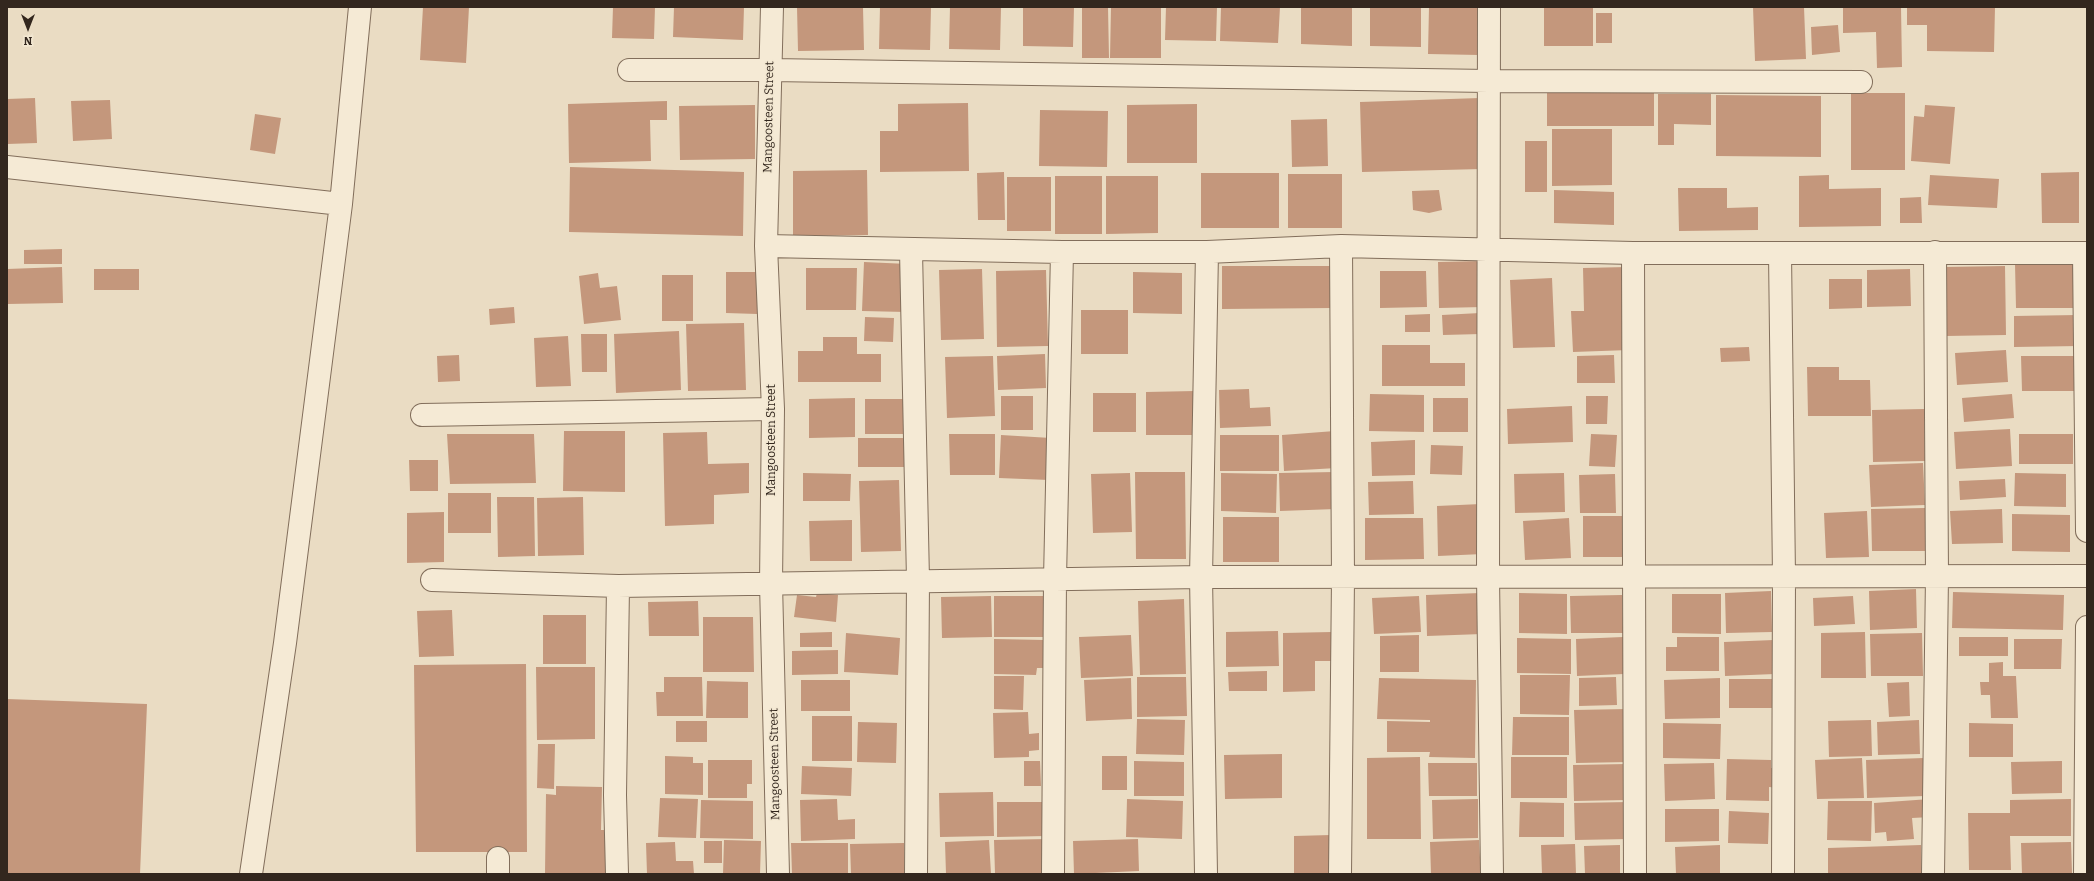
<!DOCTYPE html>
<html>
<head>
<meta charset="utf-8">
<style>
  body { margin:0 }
  #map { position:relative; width:2094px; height:881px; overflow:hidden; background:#eadcc3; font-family:Bitter,serif }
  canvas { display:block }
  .frame { position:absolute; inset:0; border:8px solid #33271e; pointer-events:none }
  .north { position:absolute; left:8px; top:8px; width:40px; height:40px; -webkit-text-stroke:3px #f2e7d1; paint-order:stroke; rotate:180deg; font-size:11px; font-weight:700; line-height:16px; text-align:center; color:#33271e }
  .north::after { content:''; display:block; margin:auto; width:14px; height:18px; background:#33271e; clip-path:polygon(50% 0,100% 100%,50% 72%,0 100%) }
</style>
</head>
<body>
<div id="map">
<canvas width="2094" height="881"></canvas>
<div class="frame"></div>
<div class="north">N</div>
</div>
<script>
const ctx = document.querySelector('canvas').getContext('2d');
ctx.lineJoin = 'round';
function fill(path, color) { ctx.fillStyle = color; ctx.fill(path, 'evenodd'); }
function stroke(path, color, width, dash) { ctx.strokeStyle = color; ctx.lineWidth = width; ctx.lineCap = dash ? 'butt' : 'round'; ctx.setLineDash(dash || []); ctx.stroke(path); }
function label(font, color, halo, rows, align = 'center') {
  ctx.font = font + ' Bitter,serif'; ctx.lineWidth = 3; ctx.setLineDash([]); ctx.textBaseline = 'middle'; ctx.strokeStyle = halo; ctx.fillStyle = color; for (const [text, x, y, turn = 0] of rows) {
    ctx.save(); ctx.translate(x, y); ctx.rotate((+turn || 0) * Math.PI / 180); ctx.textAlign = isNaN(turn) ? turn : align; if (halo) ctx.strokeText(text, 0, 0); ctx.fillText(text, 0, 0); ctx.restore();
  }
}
fill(new Path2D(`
  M423 7H469L466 63 420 60Z
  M613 7H655L654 39 612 38Z
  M674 7H744L743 40 673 37Z
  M797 7H863L864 50 798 51Z
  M880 7H931L930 50 879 49Z
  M950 7H1001L1000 50 949 49Z
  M1023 7H1074L1073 47 1023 46Z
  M1082 7H1108L1109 58H1082Z
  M1111 7H1161V58H1110Z
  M1166 7H1217L1216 41 1165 40Z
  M1221 7H1280L1278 43 1220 41Z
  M1301 7H1352V46L1301 44Z
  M1370 7H1421V47L1370 46Z
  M1429 7H1480L1479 55 1428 54Z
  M1544 7H1593V46H1544Z
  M1753 7H1804L1806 59 1755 61Z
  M1843 7H1901L1902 67 1877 68 1876 32 1843 33Z
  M1907 7H1995L1994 52 1927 51V25H1907Z
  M1596 13H1612V43H1596Z
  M1838 25 1840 52 1812 55 1811 27Z
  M1547 85H1654V126H1547Z
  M1851 93H1905V170H1851Z
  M1658 94H1711V125L1674 124V145H1658Z
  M1716 95 1821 96V157L1716 156Z
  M35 98 37 143 7 144V99Z
  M1480 98 1482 169 1362 172 1360 102Z
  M110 100 112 139 73 141 71 101Z
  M667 101V120H650L651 161 569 163 568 104Z
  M968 103 969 171 880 172V131H898V104Z
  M1197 104V163H1127V105Z
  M755 105V159L680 160 679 106Z
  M1925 105 1955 107 1950 164 1911 161 1914 116 1924 117Z
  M1040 110 1108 111 1107 167 1039 166Z
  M255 114 281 118 275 154 250 150Z
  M1327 119 1328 166 1292 167 1291 120Z
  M1552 129H1612V185L1552 186Z
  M1525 141H1547V192H1525Z
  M570 167 744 172 743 236 569 232Z
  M867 170 868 235 793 236V171Z
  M1004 172 1005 220H978L977 173Z
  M2079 172V223H2042L2041 173Z
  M1201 173H1279V228H1201Z
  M1288 174H1342V228H1288Z
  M1829 175V189L1881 188V226L1799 227V176Z
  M1930 175 1999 179 1997 208 1928 205Z
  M1055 176H1102V234H1055Z
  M1106 176H1158V233L1106 234Z
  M1007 177H1051V231H1007Z
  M1678 188H1727V208L1758 207V230L1679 231Z
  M1439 190 1442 210 1429 213 1413 210 1412 191Z
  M1554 190 1614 192V225L1554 223Z
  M1921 197 1922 223H1900V198Z
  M62 249V264H24V250Z
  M1482 261 1483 307 1439 308 1438 262Z
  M864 262 908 264 906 312 862 311Z
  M2073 263 2074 308H2016L2015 264Z
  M1222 266H1332V308L1222 309Z
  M2005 266 2006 335 1946 336 1945 267Z
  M62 267 63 303 7 304V269Z
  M1627 267 1629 350 1573 352 1571 311H1584L1583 268Z
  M806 268H857L856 310H806Z
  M94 269H139V290H94Z
  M982 269 984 339 941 340 939 270Z
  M1910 269 1911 306 1867 307V270Z
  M1046 270 1048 346 997 347 996 271Z
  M1380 271H1426L1427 307 1380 308Z
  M726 272H758L757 314 726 313Z
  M1133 272 1182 273V314L1133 313Z
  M598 273 600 288 617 286 621 320 584 324 579 276Z
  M662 275H693V321H662Z
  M1552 278 1555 347 1513 348 1510 280Z
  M1829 279H1862V308L1829 309Z
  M514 307 515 323 490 325 489 309Z
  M1081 310H1128V354H1081Z
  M1480 313 1481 334 1443 335 1442 315Z
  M1430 314V332H1405V315Z
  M2078 315 2079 346 2014 347V316Z
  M865 317 894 318 893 342 864 341Z
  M744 323 746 390 688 391 686 324Z
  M679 331 681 390 616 393 614 334Z
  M581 334H607V372H582Z
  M568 336 571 386 536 387 534 338Z
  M823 337H857V354H881V382H798V351H823Z
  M1382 345H1430V363H1465V386H1382Z
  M1749 347 1750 361 1721 362 1720 348Z
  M2006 350 2008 382 1957 385 1955 353Z
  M1045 354 1046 388 998 390 997 356Z
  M459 355 460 381 438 382 437 356Z
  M1614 355 1615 383H1577V356Z
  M993 356 995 416 947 418 945 357Z
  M2021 356H2075V391H2022Z
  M1807 367H1839V380H1870L1871 416H1808Z
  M1249 389 1250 408 1270 407 1271 426 1220 428 1219 390Z
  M1195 391V435H1146V392Z
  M1093 393H1136V432H1093Z
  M1370 394 1424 395V432L1369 431Z
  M2012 394 2014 418 1964 422 1962 398Z
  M1001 396H1033V430H1001Z
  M1586 396H1608L1607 424H1586Z
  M855 398V437L809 438V399Z
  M1433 398H1468V432H1433Z
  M865 399H908V434H865Z
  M1572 406 1573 442 1508 444 1507 409Z
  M1924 409 1925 461 1873 462 1872 410Z
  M2010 429 2012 466 1956 469 1954 432Z
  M564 431H625V492L563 491Z
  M1335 431 1337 468 1284 471 1282 435Z
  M707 432 708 464 749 463V493L714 495V524L665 526 663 433Z
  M447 434H534L536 483 450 484Z
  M949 434H995V475H950Z
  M1591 434 1617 435 1615 467 1589 466Z
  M2019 434H2073V464H2019Z
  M1001 435 1051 438 1049 480 999 478Z
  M1220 435H1279V471H1220Z
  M858 438H906V467H858Z
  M1415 440V475L1372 476 1371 442Z
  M1431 445 1463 446 1462 475 1430 474Z
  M409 460H438V491H410Z
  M1923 463 1925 505 1871 507 1869 465Z
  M1135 472H1185L1186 559H1136Z
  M1335 472 1336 509 1280 511 1279 473Z
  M803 473 851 474 850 501H803Z
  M1130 473 1132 532 1093 533 1091 474Z
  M1221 473 1277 474 1276 513 1221 511Z
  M1564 473 1565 512 1515 513 1514 474Z
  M2015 473 2066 474V507L2014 506Z
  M1615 474 1616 513H1580L1579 475Z
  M2005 479 2006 497 1960 500 1959 481Z
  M899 480 901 551 861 552 859 481Z
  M1413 481 1414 514 1369 515 1368 482Z
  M448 493H491V533H448Z
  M497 497H534L535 556 498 557Z
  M583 497 584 555 538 556 537 498Z
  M1481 504 1483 554 1438 556 1437 506Z
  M1925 508V551H1872L1871 509Z
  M2002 509 2003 543 1952 544 1950 511Z
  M1867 511 1869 557 1826 558 1824 513Z
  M444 512V562L407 563V513Z
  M2012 514 2070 515V552L2012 551Z
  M1583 516H1622V557H1583Z
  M1223 517H1279V562H1223Z
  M1365 518H1423L1424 559 1365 560Z
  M1569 518 1571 558 1525 560 1523 521Z
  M852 520V561H810L809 521Z
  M1916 589 1917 628 1870 630 1869 591Z
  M1771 591 1772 632 1726 633 1725 593Z
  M1953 592 2064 595 2063 630 1952 628Z
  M817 593 838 595 836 622 794 617 797 595 816 597Z
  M1480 593 1482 634 1427 636 1426 595Z
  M1519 593 1567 594V634L1519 633Z
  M1672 594H1721V634L1672 633Z
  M1622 595 1623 633H1571L1570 596Z
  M991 596 992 637 942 638 941 597Z
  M994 596H1043V637H994Z
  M1419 596 1421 632 1374 634 1372 598Z
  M1853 596 1855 624 1814 626 1813 598Z
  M1184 599 1186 674 1140 675 1138 601Z
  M698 601 699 636H649L648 602Z
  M452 610 454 656 419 657 417 611Z
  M543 615H586V664H543Z
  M703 617H753L754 672H703Z
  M1278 631 1279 666 1226 667V632Z
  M832 632V647H800V633Z
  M1332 632 1333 661H1315V691L1283 692V633Z
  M1865 632 1866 678H1821V633Z
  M846 633 900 638 898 675 844 672Z
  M1922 633 1923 676H1871L1870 634Z
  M1131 635 1133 676 1081 678 1079 637Z
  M1419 635V672H1380V636Z
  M1623 637 1624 674 1577 676 1576 639Z
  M1677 637H1719V671H1666V647H1677Z
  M1959 637H2008V656H1959Z
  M1517 638 1571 639V674L1517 673Z
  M994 639 1045 640V668H1037L1036 675 994 674Z
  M2014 639H2062L2061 669H2014Z
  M1774 640 1775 674 1725 676 1724 642Z
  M838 650V674L792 675V651Z
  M2003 662V676H2016L2018 718H1991L1990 695H1981L1980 682H1989V663Z
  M526 664 527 852H416L414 665Z
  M536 667H595V739L537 740Z
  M1267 671V691H1229L1228 672Z
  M1520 675H1570L1569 715 1520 714Z
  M994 676H1024L1023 710 994 709Z
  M664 677H702L703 716H657L656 692H664Z
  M1137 677H1186L1187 716 1137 717Z
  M1616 677 1617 705 1579 706V678Z
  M1131 678 1132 719 1086 721 1084 680Z
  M1379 678 1476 680 1475 758 1429 757 1430 752H1387V721L1430 722V720L1377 719Z
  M1720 678V718L1665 719 1664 680Z
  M1729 679H1772V708H1729Z
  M801 680H850V711H801Z
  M707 681 748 682V718H706Z
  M1909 682 1910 716 1889 717 1887 683Z
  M7 699 147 704 140 874H7Z
  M1627 709 1628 762 1576 763 1574 710Z
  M1028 712 1029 734 1039 733V750L1029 751V757L994 758 993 713Z
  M812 716H852V761H812Z
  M1513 717H1569V755H1512Z
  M1137 719 1185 720 1184 755 1136 754Z
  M1871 720 1872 756 1829 757 1828 721Z
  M1919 720 1920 754 1878 755 1877 722Z
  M676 721H707V742H676Z
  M858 722 897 723 896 763 857 762Z
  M1663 723 1721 724 1720 759 1663 758Z
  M1969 723 2013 724V757H1969Z
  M538 744H555L554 789 537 788Z
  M1282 754V798L1225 799 1224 755Z
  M665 756 693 757V763H703V795L665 794Z
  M1102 756H1127V790H1102Z
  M1420 757 1421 839H1367V758Z
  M1511 757H1567V798H1511Z
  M1862 758 1864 798 1817 799 1815 760Z
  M1924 758 1925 796 1867 798 1866 760Z
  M1727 759 1771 760V768H1780V788L1769 787V801L1726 800Z
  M708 760H752V784H747V798H708Z
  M1024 761H1040L1041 786H1024Z
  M1134 761 1184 762V796H1134Z
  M2062 761V793L2012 794 2011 762Z
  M1428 763H1477V796H1429Z
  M1714 763 1715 799 1665 801 1664 764Z
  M1627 764V800L1574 801 1573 765Z
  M802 766 852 768 851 796 801 794Z
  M556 786 602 787 601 830H611L614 874H545L546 794 556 795Z
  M993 792 994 836 940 837 939 793Z
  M660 798 698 799 696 838 658 837Z
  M837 799 838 820 855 819V839L801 841 800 800Z
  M1127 799 1183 801 1182 839 1126 837Z
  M1478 799V838L1433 839 1432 800Z
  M1930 799 1931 817 1912 818 1914 839 1887 841 1886 832 1875 833 1874 803Z
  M2071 799V836H2010L2011 870H1969L1968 813H2010V800Z
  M701 800 753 801V839L700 838Z
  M1828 801H1872L1871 841 1827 840Z
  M997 802H1046V836L997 837Z
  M1520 802 1564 803V837H1519Z
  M1629 802V839L1575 840 1574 803Z
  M1665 809H1719V841L1665 842Z
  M1729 811 1769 813 1768 844 1728 843Z
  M1331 835 1332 874H1294V836Z
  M1048 839V874H995L994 840Z
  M1138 839 1139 871 1074 874 1073 841Z
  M724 840 761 841 760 874H723Z
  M989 840 991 874H946L945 842Z
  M1479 840 1481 874H1431L1430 842Z
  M704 841H722V863H704Z
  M675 842 676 861H693L694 874H647L646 843Z
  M2071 842 2072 873 2022 874 2021 843Z
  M791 843H848V874H792Z
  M904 843V874H851L850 844Z
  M1575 844 1576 874H1542L1541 845Z
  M1620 845V874H1585L1584 846Z
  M1720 845V874H1676L1675 847Z
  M1921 845V874H1828V848Z`), '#c4977c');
const minor = new Path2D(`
  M772 7 766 246 773 409 771 583 778 874
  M1489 7 1488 577 1492 874
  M629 70H771L1488 81 1861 82
  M7 167 341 204
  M766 246 1062 252H1207L1341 246 1633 253H2087
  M911 251 918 580 916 874
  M1633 253 1635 874
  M1780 253 1784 577 1783 874
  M2084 253 2087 531
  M422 415 773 409
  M432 580 618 586 1201 577 2087 576
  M498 858V874
  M251 874 285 643 341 204 360 7
  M617 874 615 795 618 586
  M1053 874 1055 579 1062 252
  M1206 874 1201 577 1207 252
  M1340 874 1343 578 1341 246
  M1933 874 1937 576 1935 252
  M2085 874 2087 627`);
stroke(minor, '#826e5b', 24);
stroke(minor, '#f5ead5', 22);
label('12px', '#33271e', '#f2e7d1', [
  ["Mangoosteen Street",769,117,-89],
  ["Mangoosteen Street",772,440,-90],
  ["Mangoosteen Street",775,764,-91]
]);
</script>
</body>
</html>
